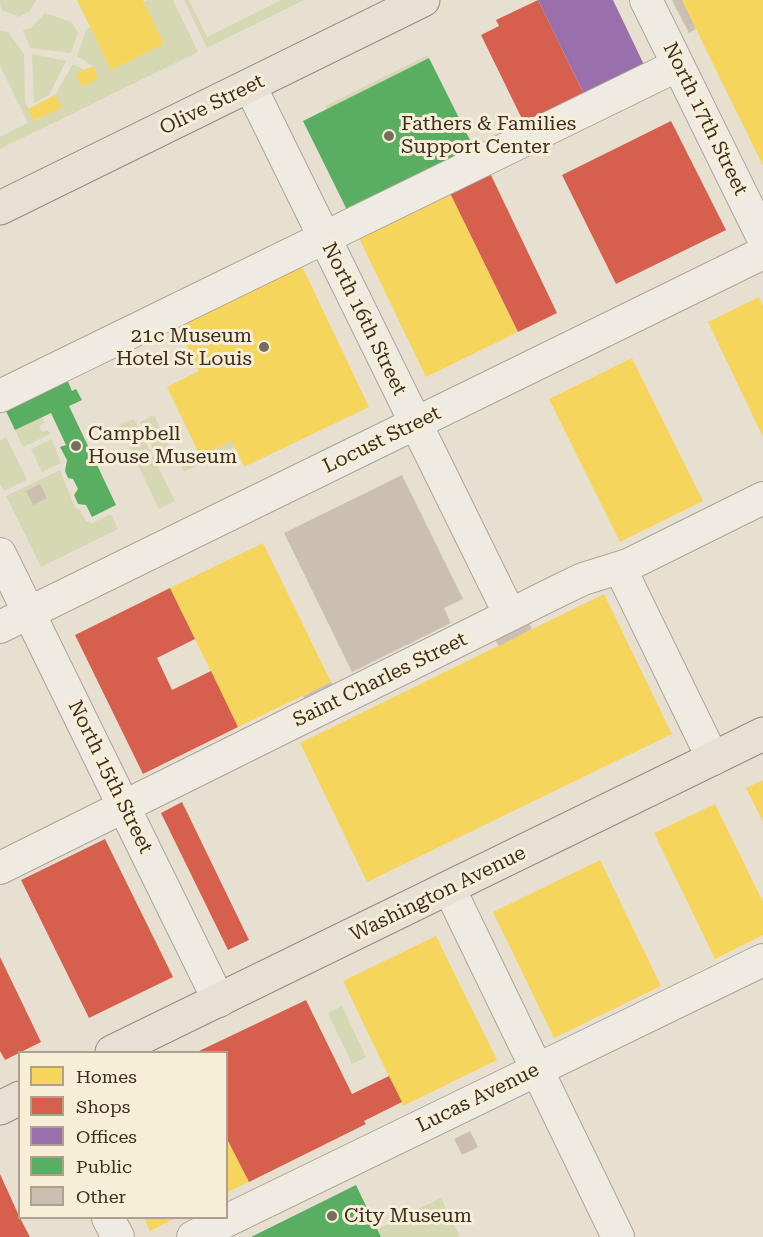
<!DOCTYPE html>
<html>
<head>
<meta charset="utf-8">
<style>
  body { margin:0 }
  #map { position:relative; width:763px; height:1237px; overflow:hidden; background:#e7e0d1; font-family:"Roboto Serif",serif }
  canvas { display:block }
  .legend { position:absolute; left:18px; top:1051px; width:210px; height:168px; box-sizing:border-box; background:#f7eed8; border:2px solid #ada18e; margin:0; padding:8px 10px; list-style:none; font-size:18px; color:#3d2e20 }
  .legend li { display:flex; align-items:center; gap:12px; height:30px }
  .legend b { width:30px; border:2px solid #ada18e }
</style>
</head>
<body>
<div id="map">
<canvas width="763" height="1237"></canvas>
<ul class="legend">
<li><b style="height:16px;background:#f6d55c"></b>Homes</li>
<li><b style="height:16px;background:#d6604d"></b>Shops</li>
<li><b style="height:16px;background:#9970ab"></b>Offices</li>
<li><b style="height:16px;background:#5aae61"></b>Public</li>
<li><b style="height:16px;background:#cbbfb2"></b>Other</li>
</ul>
</div>
<script>
const ctx = document.querySelector('canvas').getContext('2d');
ctx.lineJoin = 'round';
function fill(path, color) { ctx.fillStyle = color; ctx.fill(path, 'evenodd'); }
function stroke(path, color, width, dash) { ctx.strokeStyle = color; ctx.lineWidth = width; ctx.lineCap = dash ? 'butt' : 'round'; ctx.setLineDash(dash || []); ctx.stroke(path); }
function label(font, color, halo, rows, align = 'center') {
  ctx.font = font + ' "Roboto Serif",serif'; ctx.lineWidth = 6; ctx.setLineDash([]); ctx.textBaseline = 'middle'; ctx.strokeStyle = halo; ctx.fillStyle = color; for (const [text, x, y, turn = 0] of rows) {
    ctx.save(); ctx.translate(x, y); ctx.rotate((+turn || 0) * Math.PI / 180); ctx.textAlign = isNaN(turn) ? turn : align; if (halo) ctx.strokeText(text, 0, 0); ctx.fillText(text, 0, 0); ctx.restore();
  }
}
fill(new Path2D(`
  M0 0H36L30 11 19 17 1 10Z
  M148 0H173L198 52 0 149V137L28 123 0 66V31L8 32 24 54 25 102 35 121 61 107 55 95 73 64 85 70 82 86 98 79 93 66 77 56 86 30 90 27 111 70 164 44 144 2Z
  M184 0H189L207 37 281 0H304L207 48Z
  M45 13 71 22 78 32 71 53 30 48 23 30 31 28Z
  M32 54 66 61 49 95 34 103Z
  M428 55 429 58 327 109 325 106Z
  M154 415 172 452 158 459 140 422Z
  M42 417 44 423 39 426 42 432 48 430 50 434 23 447 15 430Z
  M134 419 175 501 159 509 119 425Z
  M6 437 27 480 4 491 0 484V440Z
  M52 439 61 463 42 472 31 449Z
  M232 441 235 447 184 472 181 465Z
  M60 470 75 508 80 510 86 521 92 523 111 514 118 529 41 567 6 496Z
  M342 1006 366 1057 352 1064 328 1013Z
  M441 1198 460 1237H381L378 1229Z`), '#d6d7b3');
fill(new Path2D(`
  M77 0H143L164 44 111 70Z
  M682 0H763V166L696 29Z
  M93 66 98 79 82 87 76 74Z
  M55 95 62 107 34 121 28 109Z
  M449 191 518 332 426 377 358 236Z
  M300 262 369 407 244 467 232 441 200 456 167 387 199 371 175 322Z
  M759 297 763 306V437L708 322Z
  M632 358 703 501 620 542 549 399Z
  M263 543 331 682 238 727 170 588Z
  M604 594 672 734 367 882 300 743Z
  M763 780V822L746 788Z
  M715 804 763 902V935L715 959 654 833Z
  M600 860 661 986 554 1038 493 912Z
  M436 936 497 1060 403 1106 343 981Z
  M226 1137 249 1182 226 1193Z
  M144 1218H176L150 1231Z`), '#f6d55c');
fill(new Path2D(`
  M538 0 584 94 524 123 481 35 499 26 496 20Z
  M671 121 726 230 616 284 562 175Z
  M489 171 557 313 518 332 449 191Z
  M170 588 195 639 157 658 172 690 211 671 238 727 143 774 75 635Z
  M182 802 249 940 228 950 161 813Z
  M105 839 173 977 89 1018 21 880Z
  M0 957 41 1042 5 1060 0 1051Z
  M306 1000 352 1094 389 1076 402 1102 364 1121 366 1124 249 1182 226 1137V1052H197Z
  M0 1174 20 1218 30 1237H0Z`), '#d6604d');
fill(new Path2D(`
  M538 0H613L646 69 586 98Z`), '#9970ab');
fill(new Path2D(`
  M429 58 476 152 349 214 303 121Z
  M66 377 72 391 76 389 82 400 69 406 116 505 92 517 86 505 78 504 74 495 78 489 73 479 68 478 65 471 67 460 60 447 66 445 51 413 15 430 4 407Z
  M356 1185 381 1237H251Z`), '#5aae61');
fill(new Path2D(`
  M672 0H682L696 29 689 33Z
  M402 475 463 599 444 608 451 623 352 672 284 533Z
  M40 484 47 498 33 505 26 491Z
  M529 623 532 629 499 646 495 640Z
  M331 682 335 690 307 704 303 696Z
  M470 1131 478 1147 462 1155 454 1139Z`), '#cbbfb2');
const minor = new Path2D(`
  M646 0 763 238
  M250 86 510 615
  M0 396 678 65
  M0 554 219 1001
  M620 568 713 759
  M0 627 763 253
  M0 868 558 591 583 579 628 565 763 498
  M449 888 618 1237
  M108 1218 118 1237
  M193 1237 763 960`);
const major = new Path2D(`
  M0 208 423 0
  M112 1052 763 734
  M0 1108 20 1098`);
stroke(minor, '#ada599', 34);
stroke(major, '#928b80', 35);
stroke(minor, '#efebe3', 32);
stroke(major, '#e6e1d4', 33);
for (const [x, y, r, color] of [
  [389,136,6,"#786c5e"],
  [264,347,6,"#786c5e"],
  [76,446,6,"#786c5e"],
  [332,1216,6,"#786c5e"]
]) { const dot = new Path2D(); dot.arc(x, y, r, 0, 2 * Math.PI); ctx.fillStyle = color; ctx.fill(dot); stroke(dot, '#f7eed8', 2); }
label('20px', '#3d2e20', '#f7eed8', [
  ["Olive Street",212,105,-26],
  ["North 17th Street",705,119,64],
  ["North 16th Street",364,319,64],
  ["Locust Street",382,440,-26],
  ["Saint Charles Street",380,680,-26],
  ["North 15th Street",110,777,64],
  ["Washington Avenue",438,894,-26],
  ["Lucas Avenue",478,1098,-26]
]);
label('20px', '#3d2e20', '#f7eed8', [
  ["Fathers & Families",401,124],
  ["Support Center",401,147],
  ["21c Museum",252,336,"right"],
  ["Hotel St Louis",252,359,"right"],
  ["Campbell",88,434],
  ["House Museum",88,457],
  ["City Museum",344,1216]
], 'left');
</script>
</body>
</html>
